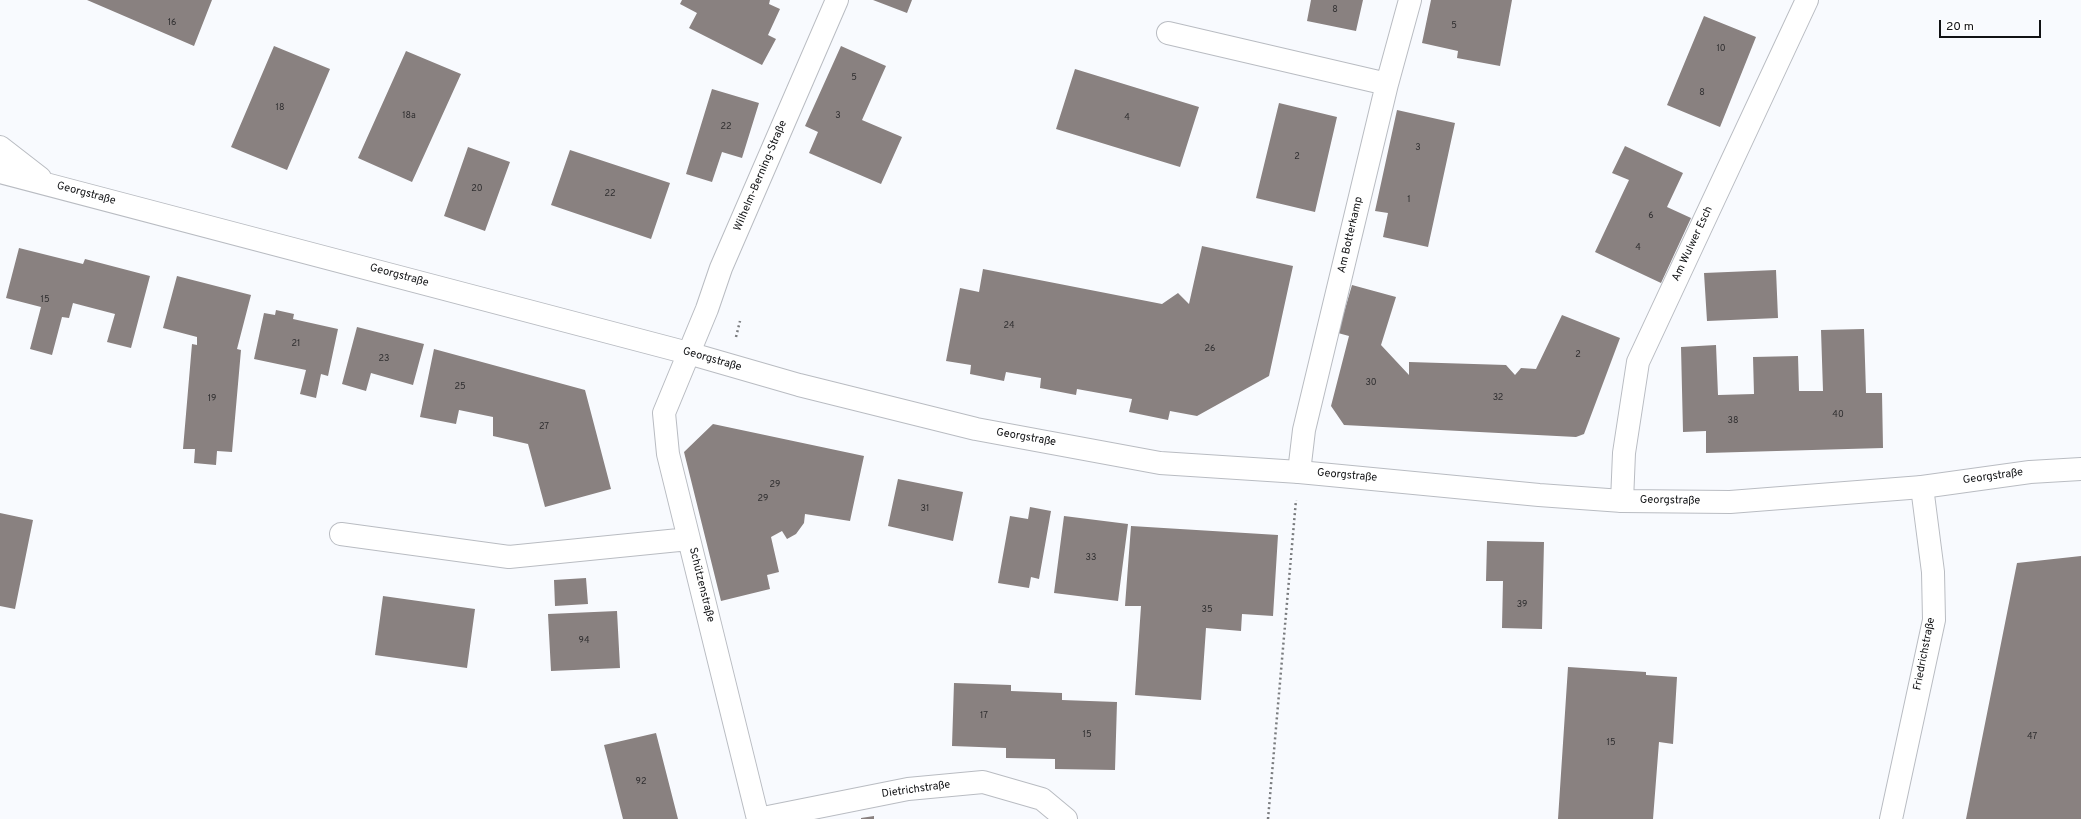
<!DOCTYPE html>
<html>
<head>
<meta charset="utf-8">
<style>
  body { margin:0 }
  #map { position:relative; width:2081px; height:819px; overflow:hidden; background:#f8fafe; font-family:Overpass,sans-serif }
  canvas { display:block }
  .scale { position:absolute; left:1939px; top:20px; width:102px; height:18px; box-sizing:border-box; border:2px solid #111214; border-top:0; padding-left:5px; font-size:12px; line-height:14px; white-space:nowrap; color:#111214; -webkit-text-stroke:3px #fff; paint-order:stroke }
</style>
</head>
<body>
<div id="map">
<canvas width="2081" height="819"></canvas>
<div class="scale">20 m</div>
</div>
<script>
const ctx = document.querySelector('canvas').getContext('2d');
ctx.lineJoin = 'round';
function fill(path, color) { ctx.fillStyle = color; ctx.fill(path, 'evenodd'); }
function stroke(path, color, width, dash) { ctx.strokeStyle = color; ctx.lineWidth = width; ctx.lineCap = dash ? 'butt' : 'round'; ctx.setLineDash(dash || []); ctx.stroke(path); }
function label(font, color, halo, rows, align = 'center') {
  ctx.font = font + ' Overpass,sans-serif'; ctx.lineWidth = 3.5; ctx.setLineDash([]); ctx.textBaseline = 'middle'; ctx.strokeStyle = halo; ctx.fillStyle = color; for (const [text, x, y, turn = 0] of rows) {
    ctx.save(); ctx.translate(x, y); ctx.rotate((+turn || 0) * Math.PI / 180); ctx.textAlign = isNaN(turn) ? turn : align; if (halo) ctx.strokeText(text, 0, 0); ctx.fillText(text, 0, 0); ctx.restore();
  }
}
fill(new Path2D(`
  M87 0H212L194 46Z
  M682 0H770L769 4 780 9 768 35 776 39 762 65 689 28 697 13 680 4Z
  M873 0H912L907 13Z
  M1311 0H1363L1356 31 1307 21Z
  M1431 0H1512L1500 66 1457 58 1458 51 1422 43Z
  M1704 16 1756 37 1720 127 1667 105Z
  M274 46 330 69 287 170 231 147Z
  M841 46 886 66 862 120 902 137 881 184 809 153 818 132 805 126Z
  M406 51 461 74 412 182 358 158Z
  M1075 69 1199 107 1180 167 1056 129Z
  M712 89 759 103 742 158 722 152 712 182 686 174Z
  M1279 103 1337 117 1315 212 1256 198Z
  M1397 110 1455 123 1428 247 1383 237 1388 213 1375 211Z
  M1625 146 1683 173 1667 207 1691 218 1661 283 1595 252 1629 180 1612 173Z
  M468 147 510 162 485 231 444 216Z
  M570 150 670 183 651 239 551 205Z
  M1202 246 1293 266 1269 376 1197 416 1170 411 1168 420 1129 412 1132 399 1077 389 1076 395 1040 388 1041 378 1006 372 1004 381 970 374 971 365 946 361 960 288 979 292 983 269 1162 304 1178 293 1189 304Z
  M19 248 83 264 85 259 150 276 131 348 107 342 115 314 73 303 69 318 62 317 52 355 30 349 41 307 6 298Z
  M1776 270 1778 318 1707 321 1704 273Z
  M177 276 251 295 237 349 241 350 232 452 217 451 216 465 194 463 195 449H183L192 344 197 345V337L163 328Z
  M1352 285 1396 297 1381 345 1409 375V362L1506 365 1515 375 1521 368 1536 369 1562 315 1620 338 1584 434 1576 437 1344 425 1331 406 1349 336 1338 333Z
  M276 310 294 314 293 319 338 329 328 376 321 374 316 398 300 394 306 370 254 359 264 313 275 315Z
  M357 327 424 344 413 385 371 373 366 391 342 384Z
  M1864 329 1866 393H1882L1883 448 1706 453V431L1683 432 1681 347 1716 345 1718 395 1754 394 1753 357 1798 356 1799 391H1823L1821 330Z
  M434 349 585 390 611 489 545 507 528 444 493 436V417L459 410 456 424 420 417Z
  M713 424 864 456 850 521 805 514 804 523 796 534 787 539 782 531 771 537 779 572 767 575 770 589 721 601 684 452Z
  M898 479 963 492 953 541 888 526Z
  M1030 507 1051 511 1039 579 1031 577 1029 588 998 583 1010 516 1028 519Z
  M0 513 33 520 15 609 0 606Z
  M1064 516 1128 524 1118 601 1054 593Z
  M1131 526 1278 535 1273 616 1242 614 1241 631 1206 628 1201 700 1135 695 1141 606H1125Z
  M1487 541 1544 542 1542 629 1502 628 1503 581H1486Z
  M2081 556V819H1966L2017 563Z
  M586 578 588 604 555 606 554 580Z
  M383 596 475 609 467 668 375 655Z
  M617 611 620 668 551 671 548 614Z
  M1568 667 1646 672V675L1677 677 1673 744 1659 742 1653 819H1558Z
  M954 683 1011 685V691L1062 693V700L1117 702 1115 770 1055 769V759L1006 758V748L952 746Z
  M656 733 678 819H623L604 745Z
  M874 816V819H861V818Z`), '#898180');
const minor = new Path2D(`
  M837 0 721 268 707 309 664 413 668 454 758 819 908 789 983 782 1042 799 1066 819
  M1168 33 1387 84
  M1299 472 1304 430 1387 84 1410 0
  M1622 501 1624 453 1638 362 1807 0
  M341 534 509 557 689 539
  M1891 819 1934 620 1933 572 1922 487`);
const major = new Path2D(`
  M0 147 40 178
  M0 172 688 353 799 385 976 429 1160 463 1299 472 1539 495 1622 501 1730 502 1922 487 2030 472 2081 469`);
stroke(minor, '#b9bcc2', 24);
stroke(major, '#b9bcc2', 24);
stroke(new Path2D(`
  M736 337 740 321
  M1268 819 1296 500`), '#797b7e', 2.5, [2, 3]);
stroke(minor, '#fff', 22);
stroke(major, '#fff', 22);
label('9px', '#2f2e2f', null, [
  ["8",1335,10],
  ["16",172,23],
  ["5",1454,26],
  ["10",1721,49],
  ["5",854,78],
  ["8",1702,93],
  ["18",280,108],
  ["18a",409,116],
  ["3",838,116],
  ["4",1127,118],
  ["22",726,127],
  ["3",1418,148],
  ["2",1297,157],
  ["20",477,189],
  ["22",610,194],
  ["1",1409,200],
  ["6",1651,216],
  ["4",1638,248],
  ["15",45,300],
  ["24",1009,326],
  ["21",296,344],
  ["26",1210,349],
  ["2",1578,355],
  ["23",384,359],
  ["30",1371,383],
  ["25",460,387],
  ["32",1498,398],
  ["19",212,399],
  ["40",1838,415],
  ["38",1733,421],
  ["27",544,427],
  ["29",775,485],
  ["29",763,499],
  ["31",925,509],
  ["33",1091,558],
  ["39",1522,605],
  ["35",1207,610],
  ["94",584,641],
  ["17",984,716],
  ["15",1087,735],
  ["47",2032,737],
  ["15",1611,743],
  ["92",641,782]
]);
label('11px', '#111214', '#fff', [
  ["Wilhelm-Berning-Straße",761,176,-67],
  ["Georgstraße",86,194,15],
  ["Am Botterkamp",1351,235,-77],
  ["Am Wulwer Esch",1693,244,-65],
  ["Georgstraße",399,276,15],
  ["Georgstraße",712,360,16],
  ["Georgstraße",1026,438,10],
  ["Georgstraße",1347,476,5],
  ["Georgstraße",1993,477,-8],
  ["Georgstraße",1670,501,1],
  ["Schützenstraße",701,585,76],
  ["Friedrichstraße",1925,654,-79],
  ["Dietrichstraße",916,790,-8]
]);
</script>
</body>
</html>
